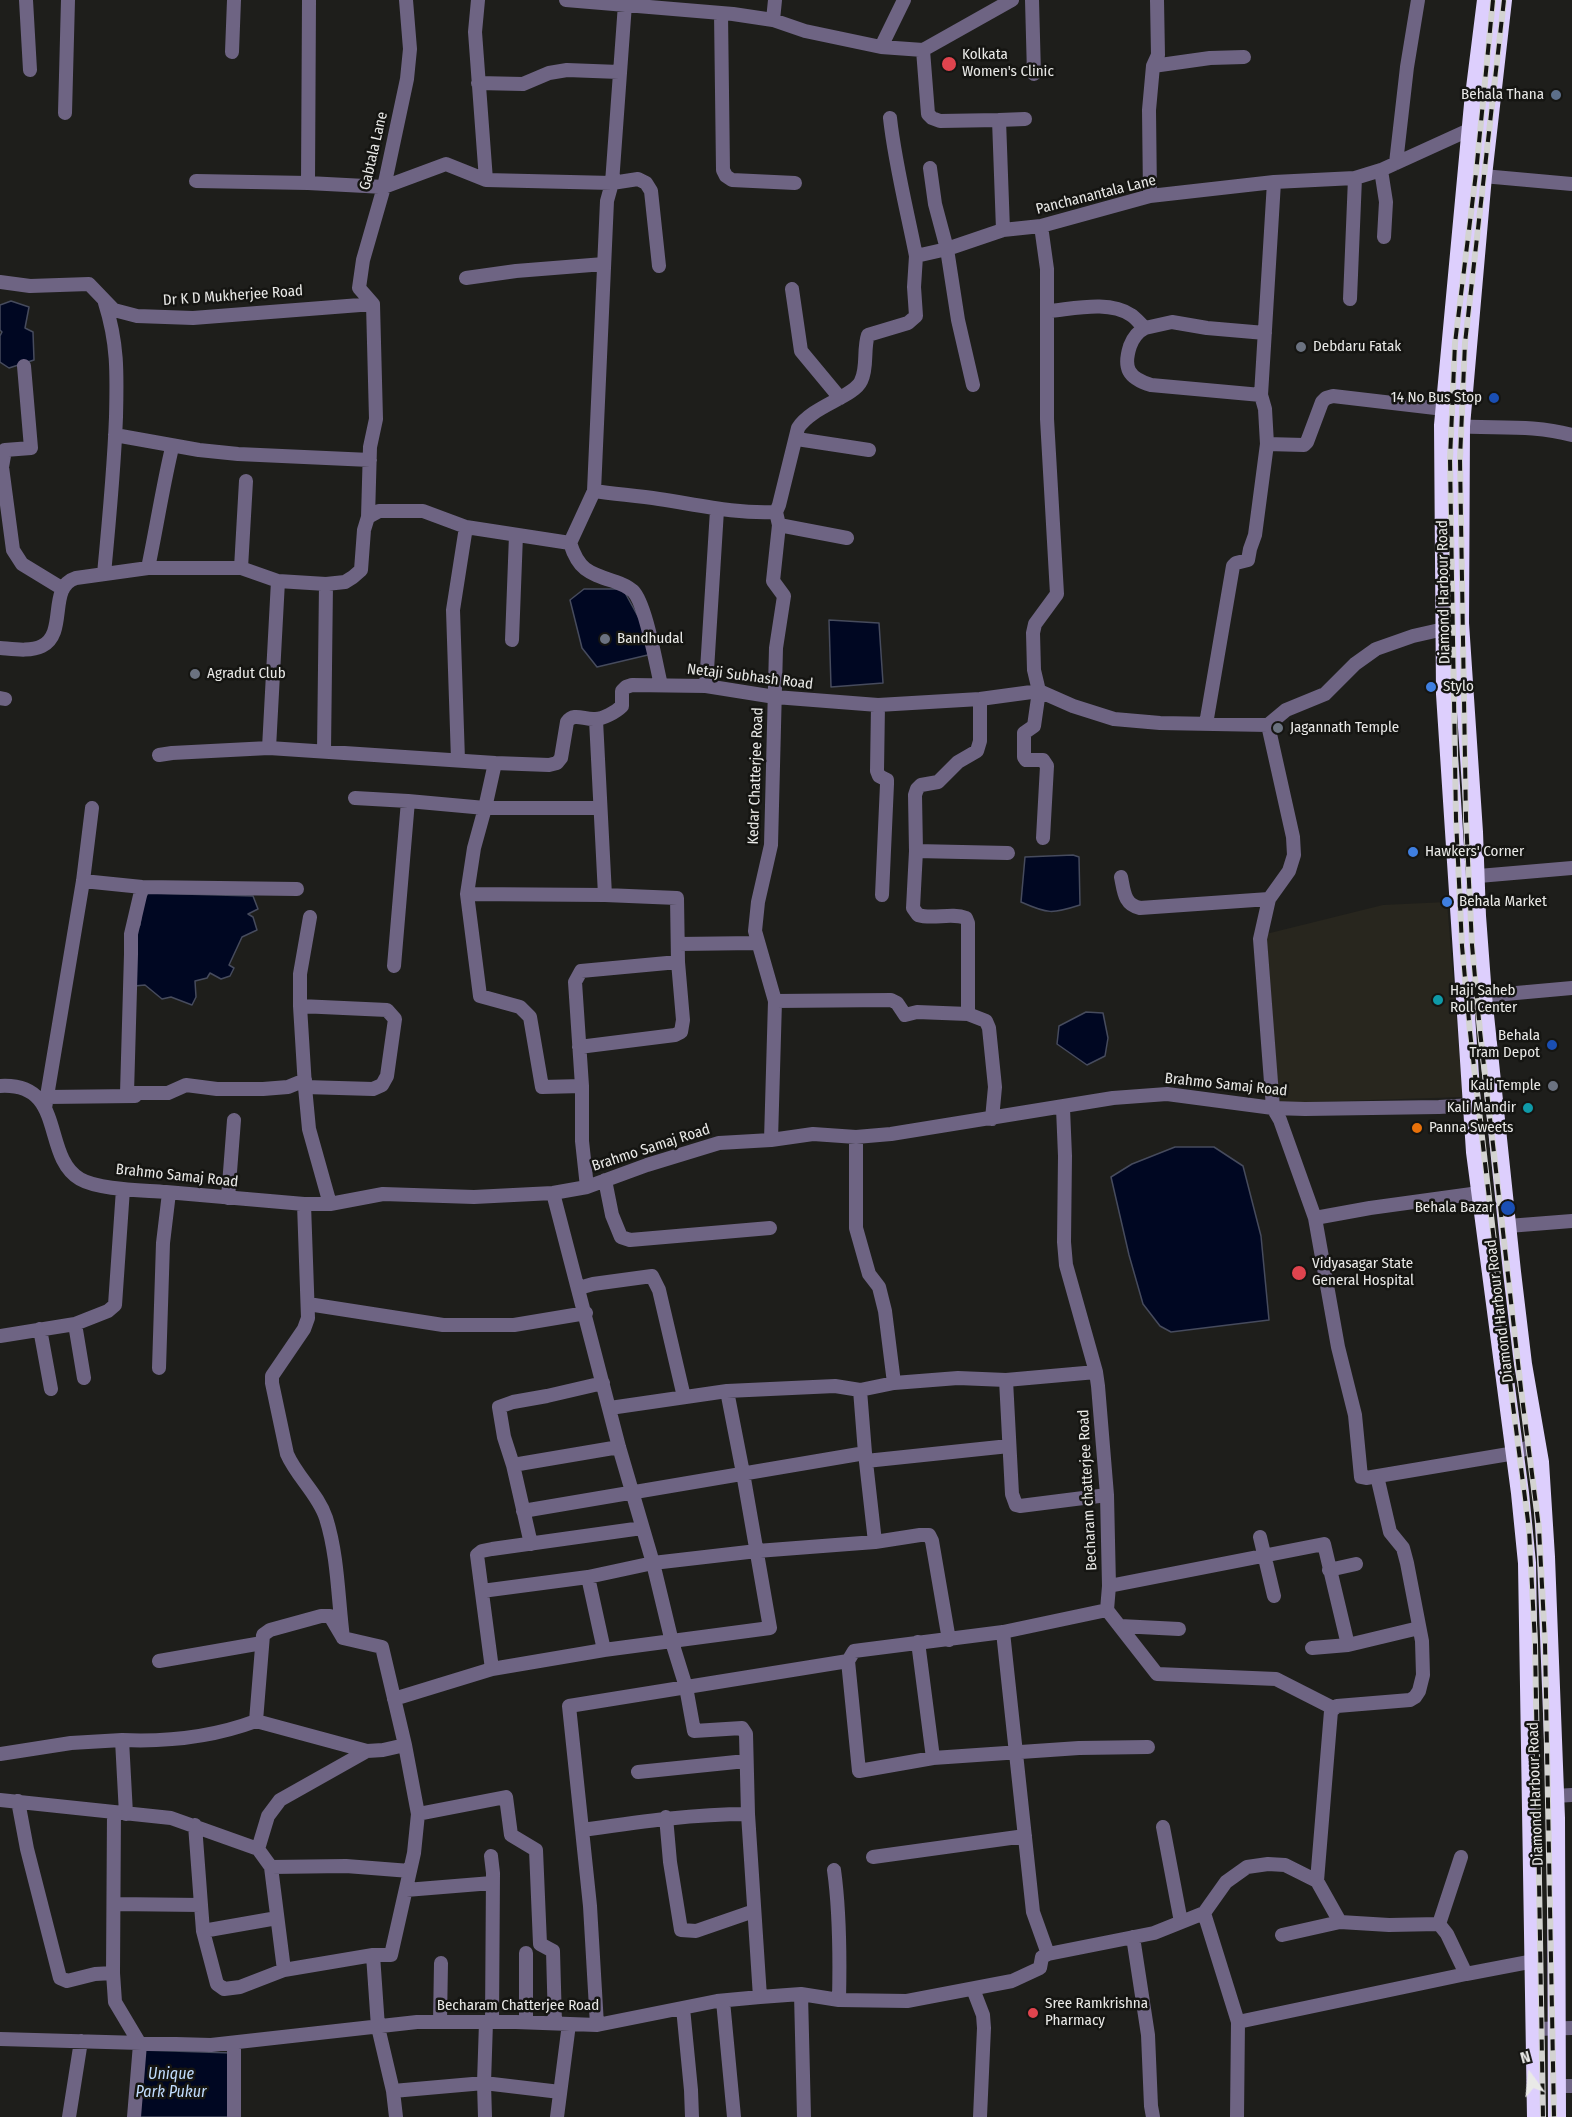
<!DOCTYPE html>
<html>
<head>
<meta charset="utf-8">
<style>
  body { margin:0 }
  #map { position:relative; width:1572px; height:2117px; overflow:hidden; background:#1e1e1b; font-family:"Fira Sans Condensed",sans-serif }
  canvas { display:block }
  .north { position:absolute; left:1500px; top:2045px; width:60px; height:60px; -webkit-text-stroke:4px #151512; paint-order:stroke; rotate:345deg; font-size:16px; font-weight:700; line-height:24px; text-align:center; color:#e9e9e7 }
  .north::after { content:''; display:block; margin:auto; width:21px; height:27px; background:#e9e9e7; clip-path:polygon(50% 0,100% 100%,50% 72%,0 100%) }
</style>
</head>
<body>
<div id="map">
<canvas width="1572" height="2117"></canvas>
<div class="north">N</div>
</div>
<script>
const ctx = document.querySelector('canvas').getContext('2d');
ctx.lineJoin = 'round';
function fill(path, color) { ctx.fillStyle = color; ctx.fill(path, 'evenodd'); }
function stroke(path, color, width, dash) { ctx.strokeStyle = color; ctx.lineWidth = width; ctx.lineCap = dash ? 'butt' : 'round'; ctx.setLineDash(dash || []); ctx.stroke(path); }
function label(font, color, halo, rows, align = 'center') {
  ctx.font = font + ' "Fira Sans Condensed",sans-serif'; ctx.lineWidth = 5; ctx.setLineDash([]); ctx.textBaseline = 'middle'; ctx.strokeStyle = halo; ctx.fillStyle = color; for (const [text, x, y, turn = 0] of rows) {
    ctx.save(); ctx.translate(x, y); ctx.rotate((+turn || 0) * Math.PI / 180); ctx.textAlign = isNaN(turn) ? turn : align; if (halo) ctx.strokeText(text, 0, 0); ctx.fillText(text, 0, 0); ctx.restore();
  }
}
fill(new Path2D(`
  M1447 902 1463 1097 1279 1103 1266 934 1383 905Z`), '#28261e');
const water = new Path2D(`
  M11 301 29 307 25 328 33 332 34 360 9 368 0 362V336L2 332 0 330V305Z
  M584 589H623L640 620 652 654 597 667 582 648 570 600Z
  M829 620 879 623 883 683 831 687Z
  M1073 855 1079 857 1080 905C1052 914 1048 914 1021 902L1025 857Z
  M148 893 253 896 258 909 248 914 253 917 257 930 242 937 229 965 234 968 230 976 221 979 210 973 207 978 195 981 196 997 192 1005 171 997 162 999 145 985 134 986 131 941 140 925 143 901Z
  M1086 1012 1103 1013 1108 1038 1105 1056 1087 1065 1057 1044 1059 1026Z
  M1175 1147H1214L1243 1166 1261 1236 1269 1320 1171 1332 1160 1326 1143 1304 1129 1255 1111 1177 1132 1164Z
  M141 2050 232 2053V2117H136Z`);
fill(water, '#000722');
stroke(water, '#464b5d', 1.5);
stroke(new Path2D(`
  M26 0 30 70
  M478 0 475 32 486 180
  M566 0 733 14 773 20 805 31 881 47 923 50 1012 0
  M1032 0 1034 74
  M721 13 723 170 726 176 732 180 795 183
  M773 20 775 0
  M881 47 904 0
  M923 50 928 114 932 118 940 121 999 120 1003 230 1041 226 1150 196 1274 182 1355 178 1381 170 1471 129
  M232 52 234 0
  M1153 66 1210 58 1244 57
  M478 83 523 84 549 73 567 70 619 72
  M65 113 68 0
  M890 118C895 164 907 210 916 256
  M999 120 1025 119
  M1396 163 1407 67 1418 0
  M930 168 935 204 947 249 958 320 973 385
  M1381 170 1386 202 1384 237
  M1483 176 1572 184
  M196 181 308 183 384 187 446 164 486 180 612 183 638 179 646 183 651 191 659 266
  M308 183 309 0
  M1150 196 1149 110 1153 66 1158 55 1157 0
  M1041 226 1047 269V419L1057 594 1035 624 1033 633 1034 670 1039 691 1034 726 1024 733V757L1026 760H1043L1047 766 1043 838
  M466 278 516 271 604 264
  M0 282 30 286 89 284 114 310 137 316 193 318 373 304
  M792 289 801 351 840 398
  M1350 299 1355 178
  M373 304 359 288 363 260 384 187 407 79 410 49 406 0
  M1048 311C1073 309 1109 300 1131 315 1136 318 1140 324 1145 328L1172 322 1207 328 1265 333
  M1145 328C1137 332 1133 338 1130 346 1123 368 1128 378 1151 385L1261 395
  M24 366 31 448 5 450 2 467 13 550 22 564 63 589
  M1454 426C1493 429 1533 424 1572 435
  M115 435 199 450 238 454 370 460
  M797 439 869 450
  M1267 444 1265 409 1261 395 1274 182
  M594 491C616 494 638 496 659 499 699 505 736 514 776 512L779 505 798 428C812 406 854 397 861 381 868 367 863 350 868 335L908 323 916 316 914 287 916 256 947 249 1003 230
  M368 517 370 447 376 419 373 304
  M779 525 847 538
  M570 543 594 491 607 201 612 183 625 4
  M570 543C579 571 589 573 616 582 622 584 628 587 633 591 646 604 656 665 661 685
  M148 568C156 530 162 491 171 452
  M241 568 246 481
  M104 574C109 522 114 470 116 417 117 374 118 344 105 303
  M512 640 516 535
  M0 648C13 649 30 652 42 646 68 633 47 587 76 578L148 568H241L278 581 326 584 345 582 353 577 361 570 364 530 368 517 379 511H423L466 527 570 543
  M706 686 717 510
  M0 698 5 699
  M980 699V741L977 751 958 762 938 782 921 785 917 789 915 795 916 851 913 908 918 915C933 920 951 912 966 918L968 923V1014L986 1021 989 1028 995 1087 992 1119
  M878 705 877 771 879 776 887 780V784L882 895
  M596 720 605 895
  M1206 724 1233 566 1236 563 1248 560 1250 549 1255 535 1267 444 1304 445 1307 442 1322 402 1326 398 1333 396 1444 409
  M1268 725 1293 837 1294 855 1289 871 1269 899 1260 939 1273 1108 1280 1120 1315 1218 1338 1347 1355 1415 1361 1477 1366 1478 1515 1453 1536 1444
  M269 748 278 581
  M324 751 326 584
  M159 755 172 753 269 748 495 763
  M458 760 453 610 466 527
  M355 798 408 801
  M916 851 1008 853
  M1121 877C1124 891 1124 905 1140 908L1269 899
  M1467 877 1572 868
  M83 881 142 887 297 889
  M142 887 131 934V954L127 1093H168L186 1085 217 1089H263L288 1087 305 1080
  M467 894 605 895 677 898 678 962 683 1020 681 1032 675 1035 579 1047
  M310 917 300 974V1006L305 1087 309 1129 330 1204
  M678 944 757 943
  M394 966 408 801 485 808 495 763 549 765 557 763 561 758 567 722C574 712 584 720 595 719 603 719 616 712 622 706V691L626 687 632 685 706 686 775 697 878 705 980 699 1039 691 1073 706 1114 719 1160 723 1268 725 1286 710 1325 694 1355 664 1376 649 1413 636 1444 629
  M1483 996 1572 988
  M775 1001 891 1000 897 1003 905 1015 917 1012 968 1014
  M300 1006 387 1010 395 1019 387 1076 382 1085 373 1089 305 1087
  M0 1086C67 1082 41 1156 80 1179 99 1190 143 1190 166 1192 212 1196 258 1200 304 1204H330L383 1194 474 1197 553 1193 587 1187 647 1165 719 1143 771 1140 813 1134 856 1137 891 1134 1113 1098 1167 1094 1273 1108 1305 1109 1439 1107 1472 1105
  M582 1086 542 1087 530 1017 520 1007 480 996 467 894 474 848 485 808H600
  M47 1097 135 1096
  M45 1108 83 881 92 808
  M1063 1108 1065 1156 1064 1242 1066 1265 1096 1372 1098 1386 1107 1495 1109 1586 1107 1610 1157 1674 1276 1679 1333 1708
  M856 1137V1228L869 1274 879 1287 885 1311 894 1383
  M771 1140 775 1001 755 931 758 902 771 845 776 648 784 596 773 581 779 525 776 512
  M605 1180 612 1215 621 1237 630 1240 770 1228
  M587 1187 582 1141V1086L575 982 581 971 678 962
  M553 1193 619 1447 653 1563 672 1642 686 1687 694 1731 742 1728 746 1734 748 1814 760 1997
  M228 1198 234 1120
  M304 1204 308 1318 304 1329 272 1376V1383L287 1454C297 1477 318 1494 326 1518 338 1556 338 1599 343 1638
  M1315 1218 1370 1208 1479 1193
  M1508 1226 1572 1221
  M579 1288 593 1284 652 1276 659 1290 684 1397
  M308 1304 443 1325H514L586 1313
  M40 1329 51 1389
  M0 1336 75 1324
  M159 1368 163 1243 169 1193
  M84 1378 75 1324 108 1311 115 1305 123 1189
  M1006 1380 1012 1494 1016 1505 1020 1506 1107 1495
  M603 1383 547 1396 513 1402 499 1407 504 1437 513 1465 619 1447
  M860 1390 865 1453 875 1542
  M610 1408 727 1391 835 1386 860 1390 894 1383 958 1378 1006 1380 1096 1372
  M866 1461 1009 1446
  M513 1465 531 1544
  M523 1511 865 1453
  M642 1528 492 1549 482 1551 477 1555 492 1669 604 1650 770 1628 743 1473 727 1391
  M1260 1537 1274 1596
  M1329 1570 1356 1564
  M588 1577 604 1650
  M1109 1586 1324 1544 1348 1645
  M482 1591 588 1577 653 1563 757 1551 875 1542 920 1535H929L932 1541 949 1640
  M1120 1626 1179 1629
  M918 1642 933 1758
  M1312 1648 1348 1645 1419 1628
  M159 1661 262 1643
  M848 1661 859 1771 933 1758 1079 1748 1148 1747
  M394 1699 492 1669
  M256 1721 263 1635 270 1630 321 1616H330L343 1638 382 1647 405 1745
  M122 1740C168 1742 213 1737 256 1721L367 1751 383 1750 405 1745 418 1814 414 1853 391 1955H373
  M0 1754 71 1743 122 1740 126 1814
  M638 1772 746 1761
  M1555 1796 1572 1795
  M0 1800 171 1818 258 1849 271 1867 284 1970 373 1955 378 2027 393 2091 396 2117
  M18 1801 27 1849 60 1978 67 1981 95 1974 113 1973
  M114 1812 113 1973 115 2002 140 2044 134 2117
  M418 1814 506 1797 511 1835 536 1850 540 1944 553 1951 555 2023
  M666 1817 670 1862 681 1930 696 1931 754 1911
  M195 1825 201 1905
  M1163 1827 1181 1922
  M582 1830C638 1822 692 1814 748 1814
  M258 1849 268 1816 280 1800 367 1751
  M491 1856 493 1873 492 2022
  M873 1857 1025 1836
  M271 1867 346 1866 410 1871
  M834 1870C840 1913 840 1957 839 2000
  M1317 1881 1331 1711 1337 1706 1410 1700 1415 1697 1419 1691 1423 1675 1422 1641 1407 1563 1403 1548 1390 1532 1377 1476
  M406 1890 492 1883
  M114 1904 201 1905 203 1931 277 1918
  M1204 1913 1238 2022 1466 1974
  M1439 1924 1461 1857
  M203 1931 217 1984 224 1989 240 1987 284 1970
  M1282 1935 1340 1922
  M1133 1937 1148 2035 1151 2106 1153 2117
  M1048 1954 1154 1933 1204 1913 1226 1882 1247 1867 1268 1864 1285 1865 1317 1881 1340 1922 1389 1925 1439 1924 1447 1934 1466 1974 1534 1961
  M973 1989 983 2015 984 2028 980 2117
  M801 1994 804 2117
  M723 2001 734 2117
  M683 2008 691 2090 692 2117
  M440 2022 441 1963
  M526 2022V1953
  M597 2025 590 1906 569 1706 848 1661 854 1651 1003 1632 1107 1610
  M1535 2029 1572 2028
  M0 2039 211 2045 417 2022H516L597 2025 717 2001 760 1997 801 1994 839 2000 907 2001 1012 1981 1040 1968 1042 1957 1048 1954 1033 1912 1003 1632
  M234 2044V2117
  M1557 2086H1572
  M393 2091 484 2083 560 2092
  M69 2117 81 2041
  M485 2117 484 2083 486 2022
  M557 2117 569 2024
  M1237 2117 1238 2022`), '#6e6483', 14);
stroke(new Path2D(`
  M1486 0 1473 104 1443 425 1445 694 1475 1152 1520 1493 1527 1563 1536 2117
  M1503 0 1483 176 1461 426 1460 623 1474 832 1477 916 1483 996 1512 1272 1523 1364 1540 1462 1546 1557 1556 1818 1557 2117`), '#ddcffd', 18);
const rail = new Path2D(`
  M1493 0 1476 173 1455 343 1450 459 1456 819 1462 946 1470 1032 1511 1390 1529 1529 1535 1643 1543 2117
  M1504 0 1465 343 1460 459 1466 819 1472 945 1480 1031 1521 1389 1539 1528 1545 1643 1554 2117`);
stroke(rail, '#d3d3d1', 6);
stroke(rail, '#151512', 4, [11]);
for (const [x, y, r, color] of [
  [949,64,8,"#e0444e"],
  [1556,95,6,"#5c6f8a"],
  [1301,347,6,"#6b7280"],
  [1494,398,6,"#1a4fb4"],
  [605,639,6,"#6b7280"],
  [195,674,6,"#6b7280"],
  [1431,687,6,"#3f7fe0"],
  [1278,728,6,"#6b7280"],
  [1413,852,6,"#3f7fe0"],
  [1447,902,6,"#3f7fe0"],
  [1438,1000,6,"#0f9aa8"],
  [1552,1045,6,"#1a4fb4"],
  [1553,1086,6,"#6b7280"],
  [1528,1108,6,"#0f9aa8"],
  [1417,1128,6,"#e8710a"],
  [1508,1208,8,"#1a4fb4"],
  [1299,1273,8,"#e0444e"],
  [1033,2013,6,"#e0444e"]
]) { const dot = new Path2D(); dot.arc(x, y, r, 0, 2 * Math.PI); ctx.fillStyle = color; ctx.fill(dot); stroke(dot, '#151512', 2); }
label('15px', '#e9e9e7', '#151512', [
  ["Kolkata",962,55],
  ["Women's Clinic",962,72],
  ["Behala Thana",1544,95,"right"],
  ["Debdaru Fatak",1313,347],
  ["14 No Bus Stop",1482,398,"right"],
  ["Bandhudal",617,639],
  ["Agradut Club",207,674],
  ["Stylo",1443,687],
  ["Jagannath Temple",1290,728],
  ["Hawkers' Corner",1425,852],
  ["Behala Market",1459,902],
  ["Haji Saheb",1450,991],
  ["Roll Center",1450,1008],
  ["Behala",1540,1036,"right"],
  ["Tram Depot",1540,1053,"right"],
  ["Kali Temple",1541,1086,"right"],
  ["Kali Mandir",1516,1108,"right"],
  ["Panna Sweets",1429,1128],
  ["Behala Bazar",1494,1208,"right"],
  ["Vidyasagar State",1312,1264],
  ["General Hospital",1312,1281],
  ["Sree Ramkrishna",1045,2004],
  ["Pharmacy",1045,2021]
], 'left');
label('15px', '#e9e9e7', '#151512', [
  ["Gabtala Lane",374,151,-77],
  ["Panchanantala Lane",1096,195,-14],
  ["Dr K D Mukherjee Road",233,296,-4],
  ["Diamond Harbour Road",1444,592,-91],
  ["Netaji Subhash Road",750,677,7],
  ["Kedar Chatterjee Road",756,776,-88],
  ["Brahmo Samaj Road",1226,1085,6],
  ["Brahmo Samaj Road",651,1148,-18],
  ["Brahmo Samaj Road",177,1176,6],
  ["Diamond Harbour Road",1500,1311,-97],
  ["Becharam chatterjee Road",1088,1490,-93],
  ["Diamond Harbour Road",1536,1794,-92],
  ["Becharam Chatterjee Road",518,2006]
]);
label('italic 16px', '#c1dcfd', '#151512', [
  ["Unique",171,2075],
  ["Park Pukur",171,2093]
]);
</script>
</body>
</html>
